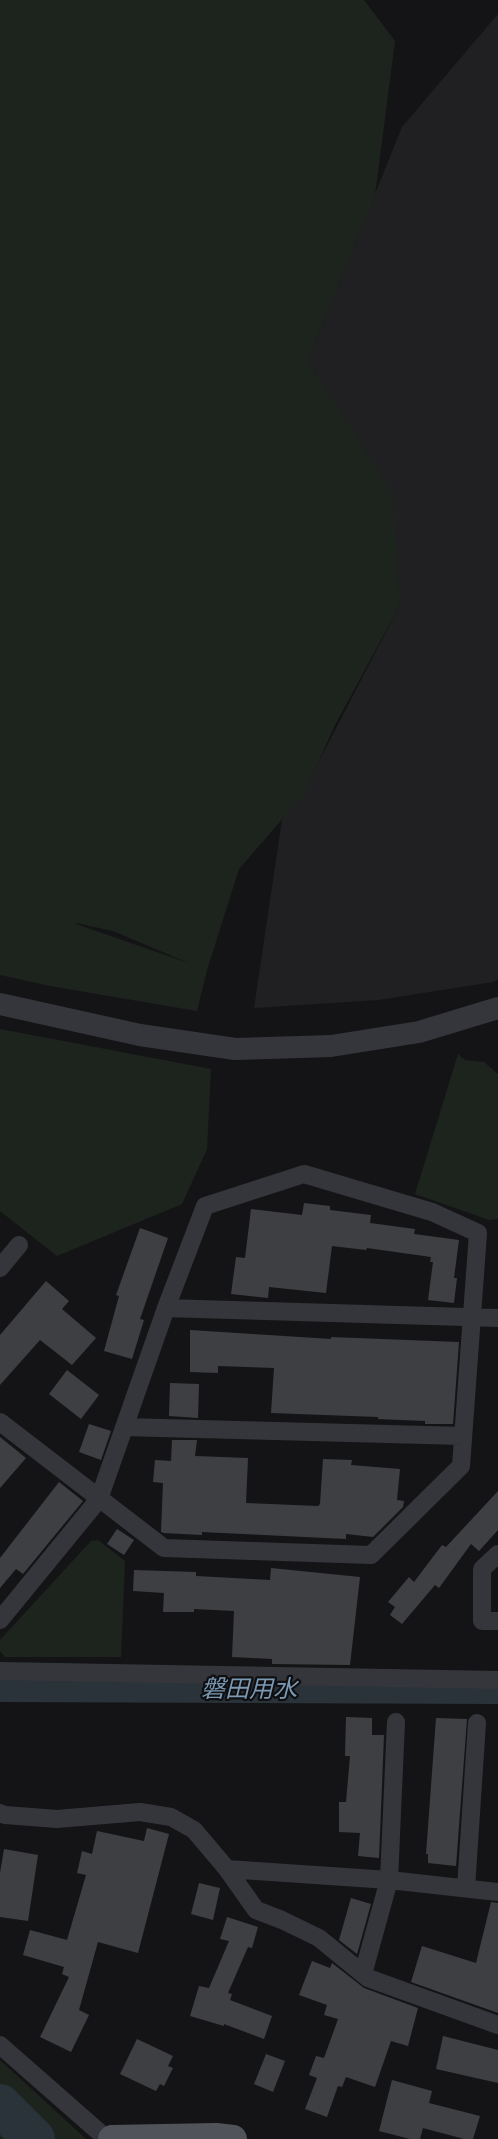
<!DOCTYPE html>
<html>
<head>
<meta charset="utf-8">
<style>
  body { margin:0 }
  canvas { display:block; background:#141416 }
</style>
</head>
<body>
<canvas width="498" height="2139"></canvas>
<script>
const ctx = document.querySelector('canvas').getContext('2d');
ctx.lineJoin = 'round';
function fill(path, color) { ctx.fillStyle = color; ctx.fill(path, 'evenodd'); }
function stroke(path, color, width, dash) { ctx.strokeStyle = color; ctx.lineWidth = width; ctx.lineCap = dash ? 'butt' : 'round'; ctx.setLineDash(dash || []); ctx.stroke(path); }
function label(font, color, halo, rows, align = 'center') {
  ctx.font = font + ' Signika,"Noto Sans JP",sans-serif'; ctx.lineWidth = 4.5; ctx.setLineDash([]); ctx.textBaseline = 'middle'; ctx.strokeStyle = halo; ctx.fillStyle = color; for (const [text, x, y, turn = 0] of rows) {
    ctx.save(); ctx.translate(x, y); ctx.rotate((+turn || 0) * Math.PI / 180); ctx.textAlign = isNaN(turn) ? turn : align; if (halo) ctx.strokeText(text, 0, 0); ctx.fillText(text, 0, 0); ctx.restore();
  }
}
fill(new Path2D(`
  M498 14V979L493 982 378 1000 254 1008 282 820 317 765 400 605 380 476 308 360 402 127Z`), '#202023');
fill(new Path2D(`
  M0 0H364L395 41 375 195 308 360 393 495 400 605 335 725 304 794 239 869 207 970 197 1011 50 986 0 975ZM76 923 113 931 191 964 76 924Z
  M0 1029 211 1069 207 1149 182 1204 57 1256 0 1211Z
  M458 1054 465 1060 484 1062 498 1074V1219L489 1220 415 1194Z
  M98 1540 125 1561 121 1657H5L0 1651V1640L91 1541Z
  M0 2060 86 2139H0Z`), '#1c241d');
stroke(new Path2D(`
  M0 1690 498 1692`), '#2a333a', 24);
stroke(new Path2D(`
  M0 2105 34 2139`), '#2a333a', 42);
fill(new Path2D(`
  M304 1203 330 1206V1210L371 1215 370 1223 415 1229 414 1234 459 1240 454 1278H457L454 1303 428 1300 433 1262H430L431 1257 367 1248 366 1250 332 1246 326 1293 269 1287 268 1298 231 1294 236 1257 245 1258 251 1209 302 1215Z
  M140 1228 168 1238 140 1319 144 1320 132 1359 104 1351 119 1296 116 1295Z
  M46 1281 69 1301 62 1309 96 1338 72 1365 40 1340 0 1385V1335Z
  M190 1330 331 1339V1337L459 1342 453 1424H425V1421L378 1419V1417L271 1413 274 1368 218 1366V1373L190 1372Z
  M67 1370 99 1395 81 1419 49 1394Z
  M170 1383 199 1384 198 1418 169 1416Z
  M89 1424 111 1431 101 1460 79 1452Z
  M0 1437 26 1458 0 1488Z
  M172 1440H197L195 1456 248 1458 246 1503 318 1506 320 1504 323 1459 352 1460 351 1465 400 1469 397 1500 404 1501 403 1507 373 1537 346 1534V1539L202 1532V1535L164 1533 161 1532 163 1483 153 1482 155 1460 171 1461Z
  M59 1482 83 1501 23 1574 16 1569 0 1588V1558Z
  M498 1491V1530L479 1551 471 1544 439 1588 435 1585 402 1624 390 1615 395 1607 388 1602 409 1577 414 1582 442 1545 446 1547Z
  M117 1529 134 1540 124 1555 107 1544Z
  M271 1568 360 1577 350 1665 272 1664V1659L232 1657 234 1611 194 1609V1612H163L164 1593 133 1591 134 1570 196 1572V1576L270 1580Z
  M346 1717 372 1718V1735H384L379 1858 358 1856 360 1833 339 1832V1802H346L350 1756H345Z
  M436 1718 467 1719 456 1866 428 1863V1854H426Z
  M147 1828 169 1834 138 1953 98 1942 79 2010 89 2015 71 2052 40 2037 69 1977 62 1974 64 1967 23 1955 30 1930 67 1940 86 1875 77 1873 82 1851 92 1854 97 1831 144 1841Z
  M4 1849 38 1855 28 1921 0 1917V1873Z
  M199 1883 220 1888 213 1920 191 1914Z
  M351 1898 371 1904 357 1954 339 1940Z
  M491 1902 498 1903V2013L411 1982 422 1946 476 1963Z
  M227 1917 258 1927 252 1948 248 1947 228 1993 232 1994 230 2000 272 2016 264 2039 224 2024V2026L190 2016 199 1986 209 1988 229 1941 220 1939Z
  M312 1961 330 1968 332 1963 364 1988 418 2008 408 2046 391 2041 375 2087 346 2077 342 2087 338 2086 327 2117 305 2109 317 2078 309 2075 316 2056 324 2058 338 2019 324 2015 327 2005 299 1995Z
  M443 2036 498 2050V2083L436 2069Z
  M137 2039 173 2056 168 2066 173 2068 164 2086 160 2084 156 2091 120 2074Z
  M266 2054 285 2061 273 2092 254 2084Z
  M392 2080 432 2091 429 2103 480 2116 473 2139H464L423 2128 420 2139H410L379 2131Z`), '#3e3f43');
stroke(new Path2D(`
  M0 1268 19 1245
  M166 1308 498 1318
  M0 1422 164 1548 371 1555 461 1466 478 1233 432 1212 304 1174 205 1206 166 1308 99 1499 0 1620
  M124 1427 463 1436
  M498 1554 482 1569V1621H498
  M0 1671 498 1680
  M0 1813 5 1815 57 1819 140 1812 171 1817 194 1830 227 1869 256 1910 282 1920 319 1938 368 1978 498 2025
  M227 1869 389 1880 498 1892
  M466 1888 477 1723
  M363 1974 389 1880 396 1722
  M0 2045 107 2139`), '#35363b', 18);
stroke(new Path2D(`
  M0 1004 140 1035 235 1049 331 1046 419 1032 498 1008`), '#35363b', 22);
stroke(new Path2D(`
  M112 2139 216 2137 233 2139`), '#51535a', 28);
label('italic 24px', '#7a99b4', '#0f0f11', [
  ["磐田用水",249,1691]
]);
</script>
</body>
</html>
